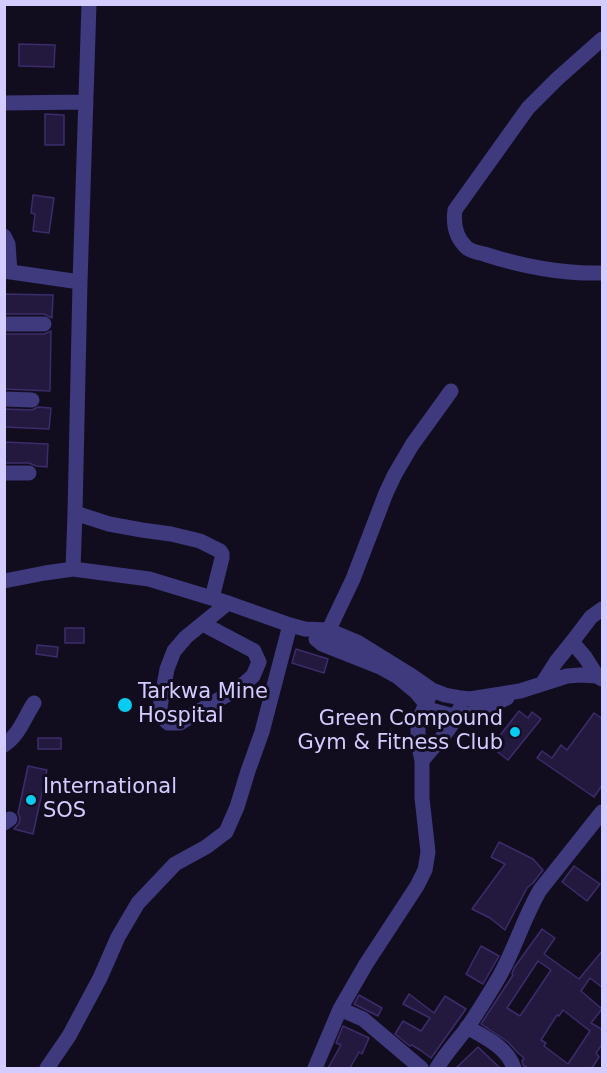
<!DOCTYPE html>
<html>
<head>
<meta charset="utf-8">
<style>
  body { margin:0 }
  #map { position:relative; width:607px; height:1073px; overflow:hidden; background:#110d1f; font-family:"DejaVu Sans",sans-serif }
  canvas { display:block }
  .frame { position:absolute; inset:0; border:6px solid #d4ccfe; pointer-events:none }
</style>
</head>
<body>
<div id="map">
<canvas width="607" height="1073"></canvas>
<div class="frame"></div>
</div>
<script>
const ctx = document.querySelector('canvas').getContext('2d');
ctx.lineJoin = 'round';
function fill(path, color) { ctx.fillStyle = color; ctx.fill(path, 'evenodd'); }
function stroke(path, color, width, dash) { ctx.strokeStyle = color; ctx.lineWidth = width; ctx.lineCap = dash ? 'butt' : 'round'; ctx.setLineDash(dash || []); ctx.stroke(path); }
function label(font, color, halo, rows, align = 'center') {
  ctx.font = font + ' "DejaVu Sans",sans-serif'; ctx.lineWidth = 6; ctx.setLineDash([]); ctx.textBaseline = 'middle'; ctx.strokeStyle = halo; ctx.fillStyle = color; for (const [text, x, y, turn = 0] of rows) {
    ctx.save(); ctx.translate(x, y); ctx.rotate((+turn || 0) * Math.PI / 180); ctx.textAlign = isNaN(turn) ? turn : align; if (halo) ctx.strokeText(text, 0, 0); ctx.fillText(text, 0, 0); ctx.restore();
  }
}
const building = new Path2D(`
  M19 44 55 45 54 67 19 66Z
  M45 114 64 115V145H45Z
  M33 195 54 198 49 233 33 231 35 214 31 213Z
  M4 294 53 295 52 318 44 314H4Z
  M51 331 50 391 4 389V334H44Z
  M38 407 51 408 49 429 4 427V409L32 410Z
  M4 442 48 444 47 467 36 466 29 463H4Z
  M65 628H84V643H65Z
  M37 645 58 647 57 657 36 654Z
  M296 649 328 659 324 673 292 663Z
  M519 711 528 718 532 712 541 719 508 760 491 747Z
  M594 713 603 719V784L594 797 537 758 542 751 552 758 561 745 567 750Z
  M38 738H61V749H38Z
  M28 766 47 770 33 834 14 829 19 823 20 818 18 813Z
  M499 842 533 859 543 870 533 883 527 888 505 930 490 918 472 909 505 864 491 857Z
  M574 866 600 884 587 901 562 882Z
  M542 929 555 938 544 954 579 979 603 950V988L590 978 581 991 602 1009 591 1023 603 1030V1043L596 1053 599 1057 592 1068H528L523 1065 522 1061 524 1058 518 1053 508 1042 481 1024 513 975 512 974 514 968ZM538 961 551 970 520 1016 507 1008ZM563 1010 590 1031 568 1064 544 1046 546 1043 541 1040 557 1015 559 1016Z
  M481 946 499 956 483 984 466 974Z
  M409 994 434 1013 445 996 466 1009 431 1058 420 1050 412 1045 410 1046 395 1034 403 1021 421 1031 430 1018 403 1004Z
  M359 995 382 1008 378 1016 354 1004Z
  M343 1026 369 1038 362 1054 359 1052 350 1068H328L341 1045 336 1043Z
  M478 1047 500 1068H456Z`);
fill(building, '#23193f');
stroke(building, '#3c2c6b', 1.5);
stroke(new Path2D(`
  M602 39 557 79 528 108 455 210C453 224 456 238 467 248 471 251 479 253 484 254 521 266 563 274 602 273
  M4 103 86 102
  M4 236 8 244 10 272
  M4 271 80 282
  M4 324H44
  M4 399 32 400
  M4 473H29
  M75 513 109 524 142 530 171 534 200 541 220 551 222 554V558L212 598
  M73 569 75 513 80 282 89 4
  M4 581 45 573 73 569 149 579 228 603 290 625 305 629 328 630 359 643 409 674 432 690 445 695 461 698 470 699 520 691 567 676 581 675 597 676 602 679
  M203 624 254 651 259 662 253 676 238 689 214 702 180 723H168L162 717 160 707 167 669 174 651 186 637 228 603
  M316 639 322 644 380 667 398 677 416 692 431 710 450 715 457 716 472 714 507 698
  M322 644 353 579 386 493 395 474 412 445 451 391
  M597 676 585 657 572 642 591 617 602 609
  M542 684 556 662 572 642
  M4 745C20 734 24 718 34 703
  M422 761C435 744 453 729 460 708
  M4 823 10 819
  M340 1009 363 1019 421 1068
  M467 1027C486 1038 507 1047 514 1068
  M47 1068 69 1036 100 978 118 937 138 903 175 864 206 847 226 832 237 807 248 771 262 732 290 625
  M315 1068 340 1009 366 964 417 886 425 870 428 852 422 798V761L418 742V727L420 717 432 690
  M437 1068C445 1054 457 1041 467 1028 478 1012 489 994 499 977 515 949 524 917 540 890L602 812`), '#3f397d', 15);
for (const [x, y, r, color] of [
  [125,705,8,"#05cbf0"],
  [515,732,6,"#05cbf0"],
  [31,800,6,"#05cbf0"]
]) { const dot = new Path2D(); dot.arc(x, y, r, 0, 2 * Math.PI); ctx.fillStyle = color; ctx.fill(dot); stroke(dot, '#110d1f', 2); }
label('21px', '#d4ccfe', '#110d1f', [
  ["Tarkwa Mine",138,693],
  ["Hospital",138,717],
  ["Green Compound",503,720,"right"],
  ["Gym & Fitness Club",503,744,"right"],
  ["International",43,788],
  ["SOS",43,812]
], 'left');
</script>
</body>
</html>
